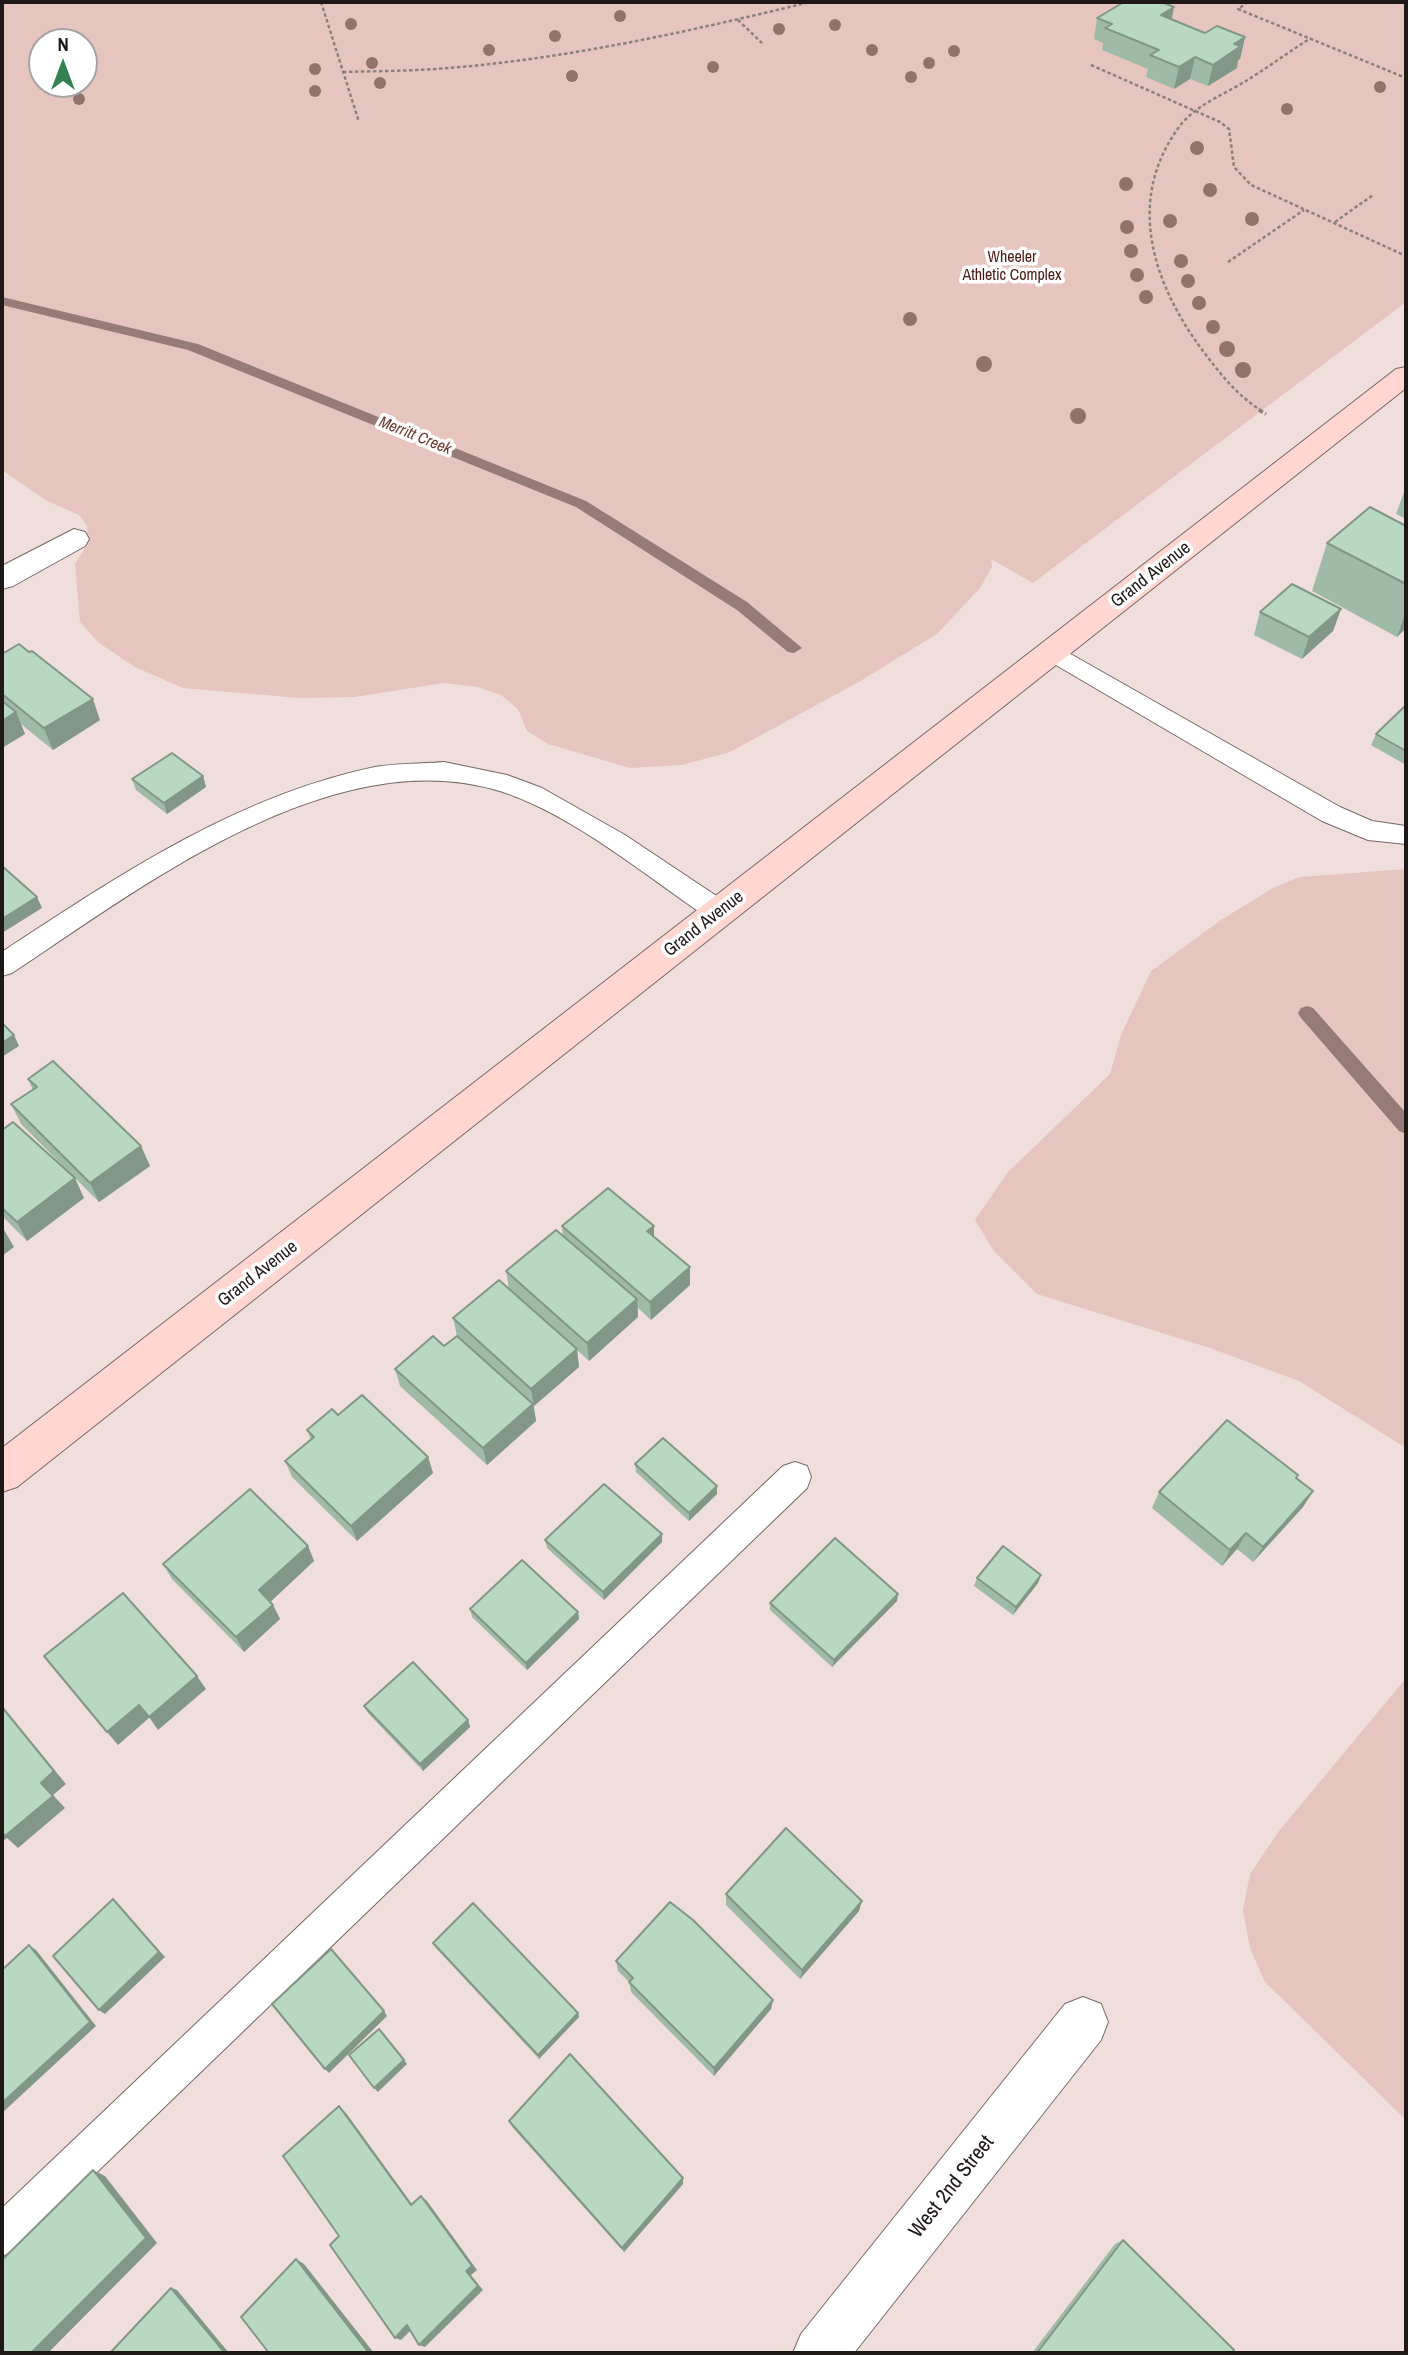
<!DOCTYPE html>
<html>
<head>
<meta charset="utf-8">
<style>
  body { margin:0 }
  #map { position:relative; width:1408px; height:2355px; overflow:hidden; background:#efdedb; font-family:"Archivo Narrow",sans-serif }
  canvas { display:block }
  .frame { position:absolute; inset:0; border:4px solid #1e1817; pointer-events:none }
  .north { position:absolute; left:28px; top:28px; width:70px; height:70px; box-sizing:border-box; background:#fff; border:2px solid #a5a3a2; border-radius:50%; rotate:0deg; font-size:19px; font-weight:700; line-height:28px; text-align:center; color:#1e1817 }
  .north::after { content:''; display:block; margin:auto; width:24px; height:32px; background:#348251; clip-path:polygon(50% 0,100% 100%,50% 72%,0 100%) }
</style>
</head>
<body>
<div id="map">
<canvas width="1408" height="2355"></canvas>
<div class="frame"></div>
<div class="north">N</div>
</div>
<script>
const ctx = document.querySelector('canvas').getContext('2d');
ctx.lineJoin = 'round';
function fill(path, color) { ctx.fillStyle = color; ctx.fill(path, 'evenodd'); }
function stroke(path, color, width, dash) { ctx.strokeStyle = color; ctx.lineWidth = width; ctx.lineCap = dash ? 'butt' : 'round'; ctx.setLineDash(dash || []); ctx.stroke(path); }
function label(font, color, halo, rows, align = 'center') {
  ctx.font = font + ' "Archivo Narrow",sans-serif'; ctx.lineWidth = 7; ctx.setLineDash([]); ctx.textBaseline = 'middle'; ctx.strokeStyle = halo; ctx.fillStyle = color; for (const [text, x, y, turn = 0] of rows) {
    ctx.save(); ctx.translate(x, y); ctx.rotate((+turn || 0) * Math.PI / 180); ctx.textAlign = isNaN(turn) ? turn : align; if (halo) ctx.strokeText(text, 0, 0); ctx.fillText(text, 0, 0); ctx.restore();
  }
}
fill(new Path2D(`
  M2 2H1406V302L1033 583 991 559 992 567 980 588 937 634 857 683 730 752 682 765 630 768 548 744 527 731 518 709 501 695 478 687 444 683 354 697 299 698 183 688 135 667 99 643 80 622 75 564 88 543 87 526 79 515 47 501 2 470ZM42 42H84V84H42Z
  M1406 869V1448L1299 1381 1210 1348 1037 1294 994 1251 975 1220 1008 1172 1110 1074 1121 1035 1151 971 1221 920 1273 888 1300 877Z
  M1406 1678V2120L1265 1982 1250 1948 1243 1910 1250 1874 1279 1831Z`), '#e6c5be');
fill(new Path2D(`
  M2 297 198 344 586 501 747 602 802 648 794 653 788 652 737 610 576 507 188 350 2 305Z
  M1307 1006 1313 1008 1406 1113V1134L1399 1131 1301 1018 1298 1013 1301 1008Z`), '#967b76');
const service = new Path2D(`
  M1053 644 1340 807 1372 821 1406 826V844L1368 840 1322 821 1044 658 1041 652 1044 646Z
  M444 762 507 775 542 788 625 835 730 905 733 912 730 919 720 922 710 919C647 877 575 816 503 792 336 738 143 886 12 973L2 976V952C118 876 236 796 375 767 397 763 421 764 444 762Z
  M795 1462 807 1466 811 1477 807 1488 16 2250 2 2256V2208L783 1466Z`);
const minor = new Path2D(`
  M74 529 85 532 89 539 85 546 13 586 2 589V566Z
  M1083 1997 1101 2004 1108 2022 1101 2040 854 2353H793L801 2334 1065 2004Z`);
const secondary = new Path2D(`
  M1406 367V388L17 1487 2 1492V1448L1396 369Z`);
stroke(service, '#776865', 2);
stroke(minor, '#776865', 2);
stroke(secondary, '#776865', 2);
stroke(new Path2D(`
  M321 2 359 122
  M1248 2 1238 9 1406 78
  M738 20 764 45
  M1091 65 1220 122 1229 129 1234 167 1251 185 1406 256
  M343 72C378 71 414 71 449 68 571 58 691 31 810 2
  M1335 222 1373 195
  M1228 262 1304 210
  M1262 411C1239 397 1222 376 1206 355 1154 287 1124 202 1179 127 1196 104 1226 94 1249 79 1270 66 1290 51 1311 38`), '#8d817f', 2.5, [3.5, 2.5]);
stroke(new Path2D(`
  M1259 410 1266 414`), '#8d817f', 3.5, [4.5, 2.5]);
fill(service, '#fff');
fill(minor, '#fff');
fill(secondary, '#ffd6d0');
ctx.fillStyle = '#94726c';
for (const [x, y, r] of [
  [620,16,6],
  [351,24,6],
  [835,25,6],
  [779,29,6],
  [555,36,6],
  [489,50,6],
  [872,50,6],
  [954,51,6],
  [372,63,6],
  [929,63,6],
  [713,67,6],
  [315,69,6],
  [572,76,6],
  [911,77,6],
  [380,83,6],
  [1380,87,6],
  [315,91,6],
  [79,99,6],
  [1287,109,6],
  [1197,148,7],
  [1126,184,7],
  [1210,190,7],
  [1252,219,7],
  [1170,221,7],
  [1127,227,7],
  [1131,251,7],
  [1181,261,7],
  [1137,275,7],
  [1188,281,7],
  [1146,297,7],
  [1199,303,7],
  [910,319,7],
  [1213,327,7],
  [1227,349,8],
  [984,364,8],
  [1243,370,8],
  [1078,416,8]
]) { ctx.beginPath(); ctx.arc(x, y, r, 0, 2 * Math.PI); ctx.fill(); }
fill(new Path2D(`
  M1097 18 1172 20 1205 33 1245 37 1240 59 1238 60 1237 68 1208 86 1190 79 1174 89 1146 77 1148 69 1102 50 1103 43 1094 39Z
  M1406 490V519L1396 514 1404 492Z
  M1406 526V628L1397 637 1312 591 1327 543Z
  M1341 609 1333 631 1302 659 1254 635 1260 612Z
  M2 654 100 720 53 750 21 724 25 734 2 748Z
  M1406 705V765L1371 745 1376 734Z
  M203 776 206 787 167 814 136 790 132 779Z
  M28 1079 141 1146 150 1166 99 1202 21 1124 11 1104 33 1090Z
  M2 1130 84 1198 27 1241 2 1216Z
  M562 1226 654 1237 690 1285 651 1320 638 1308V1317L589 1361 577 1350 579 1367 534 1406 536 1421 487 1465 400 1386 395 1369 444 1346 479 1356 457 1336 453 1318 509 1289 506 1271 563 1236Z
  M338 1415 428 1457 433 1473 357 1541 292 1477 285 1461 311 1440 307 1430Z
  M635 1464 717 1494 689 1521 636 1472Z
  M1296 1478 1313 1491 1303 1507 1253 1562 1237 1549 1222 1566 1152 1508 1159 1492Z
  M545 1540 662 1542 604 1600 547 1548Z
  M308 1546 314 1561 270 1602 273 1605 280 1619 244 1652 172 1579 163 1564Z
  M1041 1575 1038 1583 1013 1615 974 1586 977 1578Z
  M897 1601 832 1667 770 1610V1603Z
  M470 1609 578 1612 579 1619 527 1670 472 1617Z
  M364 1706 468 1720 470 1727 423 1771 368 1713Z
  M726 1894 859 1911 800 1979 726 1905Z
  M433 1943 578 2013 579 2017 539 2059 436 1948Z
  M616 1961 773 2000 771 2009 714 2076 631 1992 629 1982 618 1971Z
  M509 2121 683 2184 624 2252 513 2128Z
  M1123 2240 1232 2353H1032L1115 2244Z`), '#9fbaa6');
fill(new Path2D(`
  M1174 7 1170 29 1161 15Z
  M1245 37 1240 59 1238 60 1237 68 1208 86 1213 65 1234 44Z
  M1195 57 1190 79 1174 89 1179 67Z
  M1341 609 1333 631 1302 659 1309 637Z
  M1406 612V628L1397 637Z
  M93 699 100 720 53 750 44 728Z
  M16 712 25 734 2 748V721Z
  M203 776 206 787 167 814 164 803Z
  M37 897 42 908 2 933V919Z
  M14 1035 19 1046 2 1057V1043Z
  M141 1146 150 1166 99 1202 90 1183Z
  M75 1178 84 1198 27 1241 17 1222Z
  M654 1226V1244L647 1231Z
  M3 1228 14 1247 2 1256V1229Z
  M690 1267V1285L651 1320 650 1302Z
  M637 1299 638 1317 589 1361 587 1343Z
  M577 1349 579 1367 534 1406 531 1389Z
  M533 1404 536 1421 487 1465 483 1448Z
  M428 1457 433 1473 357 1541 351 1526Z
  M717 1486V1494L689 1521V1513Z
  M1313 1491 1303 1507 1253 1562 1263 1547Z
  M1246 1533 1237 1549 1222 1566 1230 1550Z
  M662 1534V1542L604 1600 603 1592Z
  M308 1546 314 1561 267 1605 259 1590Z
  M1041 1575 1038 1583 1013 1615 1016 1607Z
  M898 1594 897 1601 832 1667 834 1660Z
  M273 1605 280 1619 244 1652 236 1637Z
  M578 1612 579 1619 527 1670 526 1663Z
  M197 1676 206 1689 158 1730 149 1717Z
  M139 1705 149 1718 118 1745 107 1732Z
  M2 1707 66 1784 53 1795 65 1808 18 1848 7 1838 2 1842V1830L41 1783Z
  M468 1720 470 1727 423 1771 420 1764Z
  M113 1899 165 1957 105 2014 99 2010Z
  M862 1901 859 1911 800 1979 802 1970Z
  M29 1945 36 1950 96 2026 2 2113V2103Z
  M773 2000 771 2009 714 2076V2068Z
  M384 2011 387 2016 329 2073 325 2069Z
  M578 2013 579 2017 539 2059 538 2055Z
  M404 2060 407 2064 378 2092 374 2088Z
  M339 2106 346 2113 417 2211 411 2205Z
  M93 2170 105 2176 157 2243 48 2353H31Z
  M683 2178V2184L624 2252 622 2248Z
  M421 2196 427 2201 477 2270 471 2275 483 2290 425 2347 419 2345 466 2271Z
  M296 2259 304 2264 374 2353H369Z
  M171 2288 177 2290 229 2353H225Z
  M407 2325 413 2328 401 2340 395 2338Z`), '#829787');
const building = new Path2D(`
  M1124 2H1161L1174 7 1161 15 1205 33 1217 26 1245 37 1234 44 1241 46 1213 65 1195 57 1179 67 1150 55 1159 50 1105 28 1112 24 1097 18Z
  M1370 507 1406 526V584L1327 543Z
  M1292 584 1341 609 1309 637 1260 612Z
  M19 644 29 652 32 651 93 699 44 728 2 694V654Z
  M2 701 16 712 2 721Z
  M1406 705V751L1376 734Z
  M172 753 203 776 164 803 132 779Z
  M2 866 37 897 2 919Z
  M2 1023 14 1035 2 1043Z
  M53 1061 141 1146 90 1183 11 1104 37 1087 28 1079Z
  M13 1122 75 1178 17 1222 2 1208V1130Z
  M608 1188 654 1226 647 1231 690 1267 650 1302 562 1226Z
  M556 1230 637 1299 587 1343 506 1271Z
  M499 1280 577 1349 531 1389 453 1318Z
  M433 1336 444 1346 457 1336 533 1404 483 1448 395 1369Z
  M362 1395 428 1457 351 1526 285 1461 314 1437 307 1430 332 1409 338 1415Z
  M1227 1420 1298 1475 1296 1478 1313 1491 1263 1547 1246 1533 1230 1550 1159 1492Z
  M663 1438 717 1486 689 1513 635 1464Z
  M604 1484 662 1534 603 1592 545 1540Z
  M250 1489 308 1546 259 1590 273 1605 236 1637 163 1564Z
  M835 1538 898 1594 834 1660 770 1603Z
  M1003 1546 1041 1575 1016 1607 977 1578Z
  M522 1560 578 1612 526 1663 470 1609Z
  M123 1593 197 1676 149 1717 139 1705 107 1732 44 1656Z
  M413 1662 468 1720 420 1764 364 1706Z
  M2 1707 54 1771 41 1783 53 1796 5 1836 2 1832Z
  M786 1828 862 1901 802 1970 726 1894Z
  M113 1899 159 1952 99 2010 53 1956Z
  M670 1902 693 1920 773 2000 714 2068 629 1982 633 1978 616 1961Z
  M473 1903 578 2013 538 2055 433 1943Z
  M29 1945 90 2022 2 2103V1970Z
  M331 1949 384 2011 325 2069 272 2004Z
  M379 2029 404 2060 374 2088 349 2055Z
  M570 2054 683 2178 622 2248 509 2121Z
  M339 2106 411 2205 421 2196 472 2266 466 2271 478 2286 419 2345 407 2325 395 2338 330 2245 339 2236 283 2156Z
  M93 2170 146 2238 31 2353H2V2260Z
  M1123 2240 1234 2350 1232 2353H1037Z
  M296 2259 369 2353H269L241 2317Z
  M171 2288 225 2353H110Z`);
fill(building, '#b9d8c1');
stroke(building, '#829787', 2);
label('16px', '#491a12', '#fff', [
  ["Wheeler",1012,258],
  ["Athletic Complex",1012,276]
]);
label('italic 16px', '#6e3a31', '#fff', [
  ["Merritt Creek",415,436,22]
]);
label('18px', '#1e1817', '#fff', [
  ["Grand Avenue",1151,575,-38],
  ["Grand Avenue",704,924,-38],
  ["Grand Avenue",258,1274,-38]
]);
label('21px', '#1e1817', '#fff', [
  ["West 2nd Street",952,2187,-52]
]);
</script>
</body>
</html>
